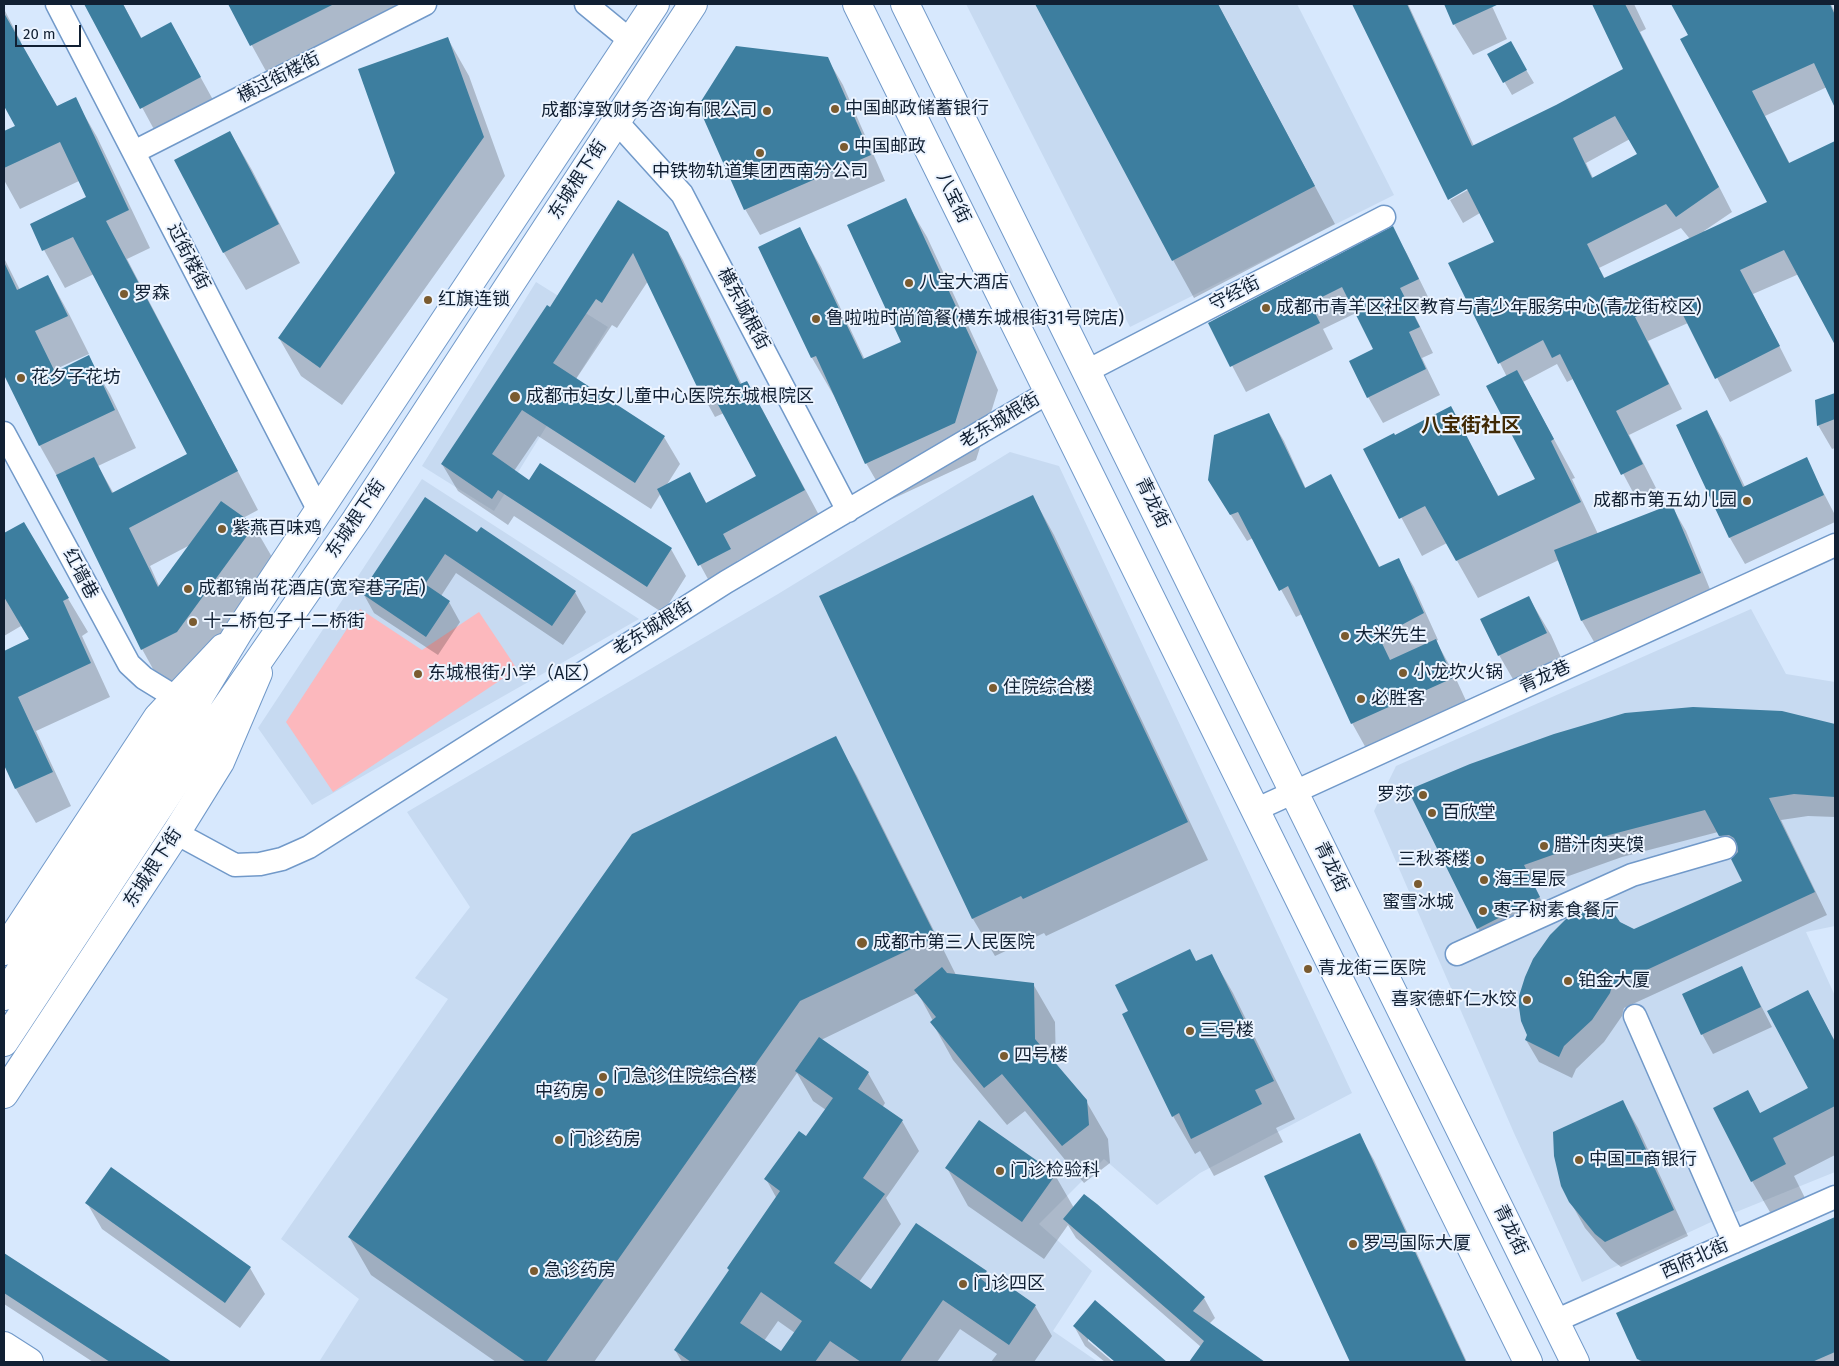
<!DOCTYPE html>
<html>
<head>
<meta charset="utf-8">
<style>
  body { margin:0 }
  #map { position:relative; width:1839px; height:1366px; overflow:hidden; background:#d7e8fd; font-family:"Fira Sans",sans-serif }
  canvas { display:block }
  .frame { position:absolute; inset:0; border:5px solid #112033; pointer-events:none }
  .scale { position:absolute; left:15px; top:25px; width:66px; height:22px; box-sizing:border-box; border:2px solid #112033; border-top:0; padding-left:6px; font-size:15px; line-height:18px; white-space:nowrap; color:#112033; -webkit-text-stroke:4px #ecf4ff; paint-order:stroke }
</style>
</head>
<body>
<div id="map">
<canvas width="1839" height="1366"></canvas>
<div class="frame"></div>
<div class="scale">20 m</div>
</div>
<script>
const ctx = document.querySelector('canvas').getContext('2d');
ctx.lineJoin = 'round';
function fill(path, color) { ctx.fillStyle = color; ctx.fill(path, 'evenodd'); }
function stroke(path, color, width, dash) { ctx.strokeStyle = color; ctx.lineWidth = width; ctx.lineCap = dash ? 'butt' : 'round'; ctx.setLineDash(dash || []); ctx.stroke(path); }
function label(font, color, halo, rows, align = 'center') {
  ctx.font = font + ' "Fira Sans","Noto Sans SC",sans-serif'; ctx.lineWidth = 4; ctx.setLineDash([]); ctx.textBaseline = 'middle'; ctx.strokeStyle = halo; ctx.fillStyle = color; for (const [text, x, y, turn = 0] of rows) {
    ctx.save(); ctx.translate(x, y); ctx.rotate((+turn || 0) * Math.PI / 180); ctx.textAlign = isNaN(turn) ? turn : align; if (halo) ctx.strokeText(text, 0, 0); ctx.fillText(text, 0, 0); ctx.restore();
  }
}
fill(new Path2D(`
  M966 4H1297L1394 195 1130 327Z
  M536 282 608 327 494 511 422 466Z
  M1010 452 1059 466 1352 1093 1200 1173 1157 1205 1104 1159 1039 1224 1092 1271 1053 1331 1098 1362H319L359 1299 281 1239 448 999 415 978 470 907 407 812 778 594Z
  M422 479 639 619 312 805 258 728Z
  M1751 609 1786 674 1835 682V926L1806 932 1835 996V1172L1709 1223 1582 1282 1514 1133 1374 811 1396 766Z`), '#c7daf1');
fill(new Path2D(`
  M360 609 422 650 479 612 517 669 333 792 286 722Z`), '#fcb8bd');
fill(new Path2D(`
  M86 4H123L142 39 171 24 222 116 163 146Z
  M229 4H425L272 82Z
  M1037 4H1218L1335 224 1194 298 1173 260Z
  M1365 4H1408L1474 146 1557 106 1625 70 1593 4H1634L1646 29 1640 32 1732 212 1704 231 1705 232 1769 203 1690 36 1672 4H1831L1835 12V105L1827 87 1765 116 1790 164 1835 143V342L1799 274 1753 294 1792 371 1730 402 1688 323 1648 341 1682 409 1629 435 1656 488 1636 498 1573 379 1567 382 1557 364 1523 382 1575 478 1572 479 1598 534 1671 505 1686 531 1714 599 1597 647 1582 621 1559 560 1478 598 1447 543 1422 556 1365 450 1395 437 1450 408 1499 497 1536 479 1507 377 1450 264 1495 243 1480 213 1463 223 1450 200 1473 187 1355 8ZM1630 139 1639 155 1593 178 1586 163ZM1681 228 1690 239 1605 279 1599 268Z
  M1445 4H1491L1507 39 1473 55 1454 24Z
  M4 9 21 42H20L57 108 75 99 97 137 150 248 127 259 258 510 243 518 254 526 276 564 198 670 163 687 142 649 58 478 40 446 4 372V258L20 290 48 276 69 314 89 354 56 369 57 372 88 357 110 394 136 448 98 466 114 494 189 454 94 274 65 288 44 250 31 224 88 198 79 181 20 209 4 180V133L17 127 4 103ZM190 545 159 586 150 566Z
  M448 39 469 76 505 176 342 405 301 376 279 338 397 173Z
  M1510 43 1534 83 1512 95 1489 55Z
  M827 58 843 85 885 181 760 235 745 209Z
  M230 132 252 170 300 263 246 290 224 253 176 160Z
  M905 200 927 237 998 390 976 460 888 501 866 463 834 396 812 358 760 247 799 229 821 267 865 360 902 343Z
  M618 201 667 232 683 260 742 385 762 409 820 517 737 561 745 576 715 592 661 493 651 509 538 436 514 471 530 481 671 549 686 576 663 613 514 516 508 525 458 491 442 464 550 309ZM648 281 700 390 715 417 724 413 758 477 707 504 689 473 666 486 680 464 664 437 576 379 612 325 617 328Z
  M1392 228 1407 254 1432 305 1414 314 1433 353 1422 358 1440 395 1383 423 1368 397 1374 350 1356 313 1323 329 1333 349 1246 392 1210 324Z
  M1835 394V448L1832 449 1818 425 1817 401Z
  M1707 412 1722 438 1745 487 1806 459 1835 515V522L1745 564 1730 538 1678 425Z
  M1268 414 1284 441 1306 489 1346 503 1380 568 1398 560 1414 587 1438 640 1436 641 1451 668 1468 705 1367 750 1352 723 1302 614 1296 617 1253 538 1247 541 1209 480Z
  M1033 497 1054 535 1208 860 1046 936 1044 933 995 956 973 919 821 596Z
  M478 534 575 592 586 612 563 645 456 573 441 596 449 602 460 622 438 655 374 613 363 593Z
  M33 540 88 632 82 636 110 697 36 731 71 806 36 823 16 789 4 762V652L30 640 21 626 4 636V557Z
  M1529 598 1551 635 1567 671 1521 693 1499 655Z
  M1782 713 1835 726V817L1808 816 1781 820 1827 915 1624 1008 1622 1016 1604 1042 1576 1069 1572 1078 1539 1062 1526 1040 1619 922 1634 930 1744 881 1733 858 1718 832 1622 857 1535 888 1551 920 1490 950 1478 928 1410 791Z
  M835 738 857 776 956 975 1033 984 1055 1022 1056 1066 1086 1101 1108 1139 1110 1163 1084 1183 1025 1111 1007 1125 953 1060 932 1022 933 1021 918 993 821 1040 868 1073 885 1103 882 1108 902 1121 919 1151 886 1198 901 1224 859 1282 871 1291 986 1272 999 1294 1035 1306 1052 1336 1034 1362H991L997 1354 960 1329 937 1362H682L675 1350 730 1271 777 1199 766 1179 806 1138 826 1110 813 1101 797 1073 594 1362H496L371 1275 349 1237ZM778 1321 795 1333 781 1353 764 1341Z
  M1211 955 1233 993 1295 1119 1276 1128 1283 1142 1214 1176 1200 1151 1195 1154 1173 1116Z
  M1741 967 1772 1027 1713 1054 1702 1034Z
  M1807 992 1835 1041V1155L1794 1176 1807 1202 1774 1219 1752 1181 1760 1114 1810 1089Z
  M1623 1102 1638 1128 1688 1236 1621 1267 1611 1259 1585 1228 1570 1201Z
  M1359 1134 1374 1160 1467 1362H1352L1266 1177Z
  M947 1168 1055 1175 1074 1208 1204 1298 1215 1318 1209 1324 1263 1362H1199L1195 1356 1201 1347 1076 1238 1068 1225 1044 1259 968 1206Z
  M87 1203 250 1268 265 1294 240 1328 102 1229Z
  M1835 1218V1362H1640L1618 1313Z
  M7 1256 166 1361 167 1362H93L4 1304V1261Z
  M1095 1302 1165 1362H1117L1088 1338V1341L1113 1362H1105L1085 1346 1074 1326Z`), '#0003');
fill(new Path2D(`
  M84 4H123L141 38 171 22 201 77 140 109Z
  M228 4H334L250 46Z
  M1035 4H1218L1315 186 1172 261Z
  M1352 4H1407L1472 146 1556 105 1623 69 1592 4H1625L1719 187 1676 217 1666 204 1587 244 1604 278 1767 202 1680 39 1688 35 1671 4H1830L1835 15V108L1814 63 1752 91 1789 163 1835 141V345L1784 250 1740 270 1780 346 1715 379 1675 299 1635 317 1669 384 1616 411 1643 464 1621 475 1560 354 1552 358 1543 340 1498 364 1448 263 1494 242 1467 189 1448 200ZM1615 116 1637 154 1592 178 1573 138Z
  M1444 4H1499L1453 25Z
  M4 13 57 106 76 97 129 210 106 221 238 471 129 528 158 587 221 501 255 525 177 632 141 650 56 475 94 457 112 493 187 454 73 237 42 251 30 224 86 197 60 142 4 168V131L15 126 4 106Z
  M448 37 484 137 320 368 278 338 395 173 358 69Z
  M1511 41 1527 70 1503 83 1487 54Z
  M736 46 828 57 871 155 744 210 698 106Z
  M230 131 279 224 223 253 174 160Z
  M906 198 977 352 955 423 865 464 816 356 811 358 758 247 800 227 863 359 901 342 847 225Z
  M618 200 668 232 740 384 747 381 805 490 723 534 731 549 698 566 657 489 690 472 706 503 756 476 708 386 699 391 633 253 602 303 596 299 553 363 665 436 635 483 522 410 492 454 529 480 540 463 672 548 647 587 498 490 492 499 441 464 547 305 550 307Z
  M1393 226 1419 279 1400 288 1420 327 1409 332 1426 369 1367 398 1349 361 1373 349 1342 287 1310 303 1320 323 1230 367 1208 323Z
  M4 262 17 290 48 275 68 316 35 331 55 372 89 355 115 410 39 446 4 375Z
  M1517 370 1554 439 1551 441 1581 502 1456 561 1425 506 1399 519 1363 449 1394 433 1395 435 1451 406 1498 496 1535 479 1486 386Z
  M1835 393V419L1817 426 1815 400Z
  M1707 410 1743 487 1807 457 1824 495 1729 538 1676 425Z
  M1269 413 1305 488 1331 474 1379 567 1399 558 1424 613 1379 637 1390 660 1436 639 1453 678 1351 724 1288 586 1279 591 1238 512 1230 515 1208 480 1214 435Z
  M1033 495 1188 822 1023 899 1021 896 972 919 819 596Z
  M425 497 477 532 481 527 576 591 552 626 445 554 425 584 450 601 426 637 361 593Z
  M1672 504 1701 573 1581 621 1554 550Z
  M24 522 69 598 63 601 91 663 18 697 53 772 15 789 4 765V651L29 639 4 597V533Z
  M1529 596 1547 633 1498 656 1480 619Z
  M1693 707 1782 711 1835 724V797L1794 794 1769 798 1815 892 1612 986 1610 993 1592 1020 1564 1046 1559 1057 1525 1040 1527 1035 1521 1021 1519 1007V996L1525 977 1533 959 1550 935 1566 919 1597 905 1605 906 1613 912 1620 922 1634 929 1742 881 1731 859 1738 852 1737 844 1734 838 1729 835 1719 836 1705 810 1609 835 1524 865 1540 897 1477 929 1408 790 1470 764 1554 734 1625 713Z
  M836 736 936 937 800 1001 546 1362H526L348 1237 632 834Z
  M1190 949 1196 961 1212 954 1274 1081 1255 1090 1262 1104 1191 1139 1179 1113 1172 1117 1122 1014 1128 1011 1115 985Z
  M1742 966 1761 1007 1701 1035 1682 994Z
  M942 967 947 973 1034 983 1035 1039 1087 1100 1089 1125 1062 1146 1002 1074 984 1088 930 1022 936 1017 914 990Z
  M1808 990 1835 1042V1106L1773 1138 1786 1164 1751 1182 1713 1108 1748 1090 1760 1113 1808 1088 1767 1011Z
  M819 1037 869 1072 858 1089 903 1120 863 1178 885 1194 834 1263 871 1289 916 1223 987 1271 981 1279 999 1293 1006 1284 1036 1305 1009 1345 943 1300 900 1362H861L830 1341 815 1362H691L674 1350 729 1270 727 1268 780 1191 764 1179 799 1131 806 1136 833 1098 795 1071ZM761 1292 802 1321 781 1351 740 1323Z
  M1623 1100 1674 1210 1605 1242 1595 1234 1569 1202 1561 1186 1554 1156 1553 1132Z
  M979 1120 1056 1174 1022 1222 945 1168Z
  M1360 1133 1466 1362H1350L1264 1176Z
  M111 1167 251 1267 225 1303 85 1203Z
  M1084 1194 1097 1204 1205 1297 1193 1311 1265 1362H1189L1204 1341 1063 1219Z
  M1835 1217V1352L1812 1362H1644L1637 1359 1616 1313Z
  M4 1253 172 1362H110L4 1293Z
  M1095 1300 1167 1362H1115L1073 1326Z`), '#3d7e9f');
const street = new Path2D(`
  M57 4 319 511
  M586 4 631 41
  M616 121 682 194 848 511
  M134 152 425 4
  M1087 371 1384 217
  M4 433 129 664 144 678 175 697
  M1255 810 1835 545
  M176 833 235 865 260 864 282 859 309 847 726 582 1049 392
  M1457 954 1632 875 1725 848
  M1635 1016 1734 1242
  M1555 1321 1835 1197`);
const secondary = new Path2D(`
  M4 951 158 717 223 648
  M4 1094 176 833 220 762 258 673
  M4 1346 29 1362`);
const primary = new Path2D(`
  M857 4 1528 1362
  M905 4 1575 1362
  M4 996 181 727 239 631 655 4
  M4 1042 200 745 356 520 693 4`);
stroke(street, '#7199c9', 25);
stroke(secondary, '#7199c9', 30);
stroke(primary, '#7199c9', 30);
stroke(street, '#fff', 22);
stroke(secondary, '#fff', 28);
stroke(primary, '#fff', 28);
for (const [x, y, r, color] of [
  [835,109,5,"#7a5b30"],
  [767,111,5,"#7a5b30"],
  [844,147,5,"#7a5b30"],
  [760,153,5,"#7a5b30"],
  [909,283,5,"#7a5b30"],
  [124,294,5,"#7a5b30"],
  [428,300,5,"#7a5b30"],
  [1266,308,5,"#7a5b30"],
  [816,319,5,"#7a5b30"],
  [21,378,5,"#7a5b30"],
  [515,397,6,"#7a5b30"],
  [1747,501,5,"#7a5b30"],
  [222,529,5,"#7a5b30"],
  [188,589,5,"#7a5b30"],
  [193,622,5,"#7a5b30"],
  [1345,636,5,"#7a5b30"],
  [1403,673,5,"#7a5b30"],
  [418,674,5,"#7a5b30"],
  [993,688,5,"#7a5b30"],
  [1361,699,5,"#7a5b30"],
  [1423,795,5,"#7a5b30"],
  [1432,813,5,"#7a5b30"],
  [1544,846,5,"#7a5b30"],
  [1480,860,5,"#7a5b30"],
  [1484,880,5,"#7a5b30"],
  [1418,884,5,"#7a5b30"],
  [1483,911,5,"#7a5b30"],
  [862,943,6,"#7a5b30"],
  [1308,969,5,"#7a5b30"],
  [1568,981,5,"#7a5b30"],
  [1527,1000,5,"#7a5b30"],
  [1190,1031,5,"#7a5b30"],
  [1004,1056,5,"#7a5b30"],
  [603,1077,5,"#7a5b30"],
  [599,1092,5,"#7a5b30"],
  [559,1140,5,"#7a5b30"],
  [1579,1160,5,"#7a5b30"],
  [1000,1171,5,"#7a5b30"],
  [1353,1244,5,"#7a5b30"],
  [534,1271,5,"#7a5b30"],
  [963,1284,5,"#7a5b30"]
]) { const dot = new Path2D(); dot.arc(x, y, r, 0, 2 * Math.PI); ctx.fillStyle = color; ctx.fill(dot); stroke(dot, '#ecf4ff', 2); }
label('18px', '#112033', '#ecf4ff', [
  ["横过街楼街",279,78,-27],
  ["东城根下街",578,180,-57],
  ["八宝街",953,198,64],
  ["过街楼街",188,257,63],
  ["守经街",1235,294,-27],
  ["横东城根街",743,309,62],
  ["老东城根街",1000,421,-31],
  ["青龙街",1152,503,64],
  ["东城根下街",356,519,-56],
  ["红墙巷",80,574,62],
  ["老东城根街",653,628,-32],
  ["青龙巷",1545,677,-24],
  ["青龙街",1331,867,64],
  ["东城根下街",153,868,-57],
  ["青龙街",1510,1230,64],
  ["西府北街",1695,1259,-24]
]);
label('18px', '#112033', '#ecf4ff', [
  ["中国邮政储蓄银行",845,109],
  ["成都淳致财务咨询有限公司",757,111,"right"],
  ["中国邮政",854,147],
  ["中铁物轨道集团西南分公司",760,172,"center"],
  ["八宝大酒店",919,283],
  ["罗森",134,294],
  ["红旗连锁",438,300],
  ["成都市青羊区社区教育与青少年服务中心(青龙街校区)",1276,308],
  ["鲁啦啦时尚简餐(横东城根街31号院店)",826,319],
  ["花夕子花坊",31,378],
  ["成都市妇女儿童中心医院东城根院区",526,397],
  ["成都市第五幼儿园",1737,501,"right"],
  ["紫燕百味鸡",232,529],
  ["成都锦尚花酒店(宽窄巷子店)",198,589],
  ["十二桥包子十二桥街",203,622],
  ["大米先生",1355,636],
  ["小龙坎火锅",1413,673],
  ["东城根街小学（A区）",428,674],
  ["住院综合楼",1003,688],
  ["必胜客",1371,699],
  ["罗莎",1413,795,"right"],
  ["百欣堂",1442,813],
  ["腊汁肉夹馍",1554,846],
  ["三秋茶楼",1470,860,"right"],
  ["海王星辰",1494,880],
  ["蜜雪冰城",1418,903,"center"],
  ["枣子树素食餐厅",1493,911],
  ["成都市第三人民医院",873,943],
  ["青龙街三医院",1318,969],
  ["铂金大厦",1578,981],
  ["喜家德虾仁水饺",1517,1000,"right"],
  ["三号楼",1200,1031],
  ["四号楼",1014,1056],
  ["门急诊住院综合楼",613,1077],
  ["中药房",589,1092,"right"],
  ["门诊药房",569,1140],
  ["中国工商银行",1589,1160],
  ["门诊检验科",1010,1171],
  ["罗马国际大厦",1363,1244],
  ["急诊药房",544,1271],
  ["门诊四区",973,1284]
], 'left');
label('bold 20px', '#412a05', '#ecf4ff', [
  ["八宝街社区",1471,426]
]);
</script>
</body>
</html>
